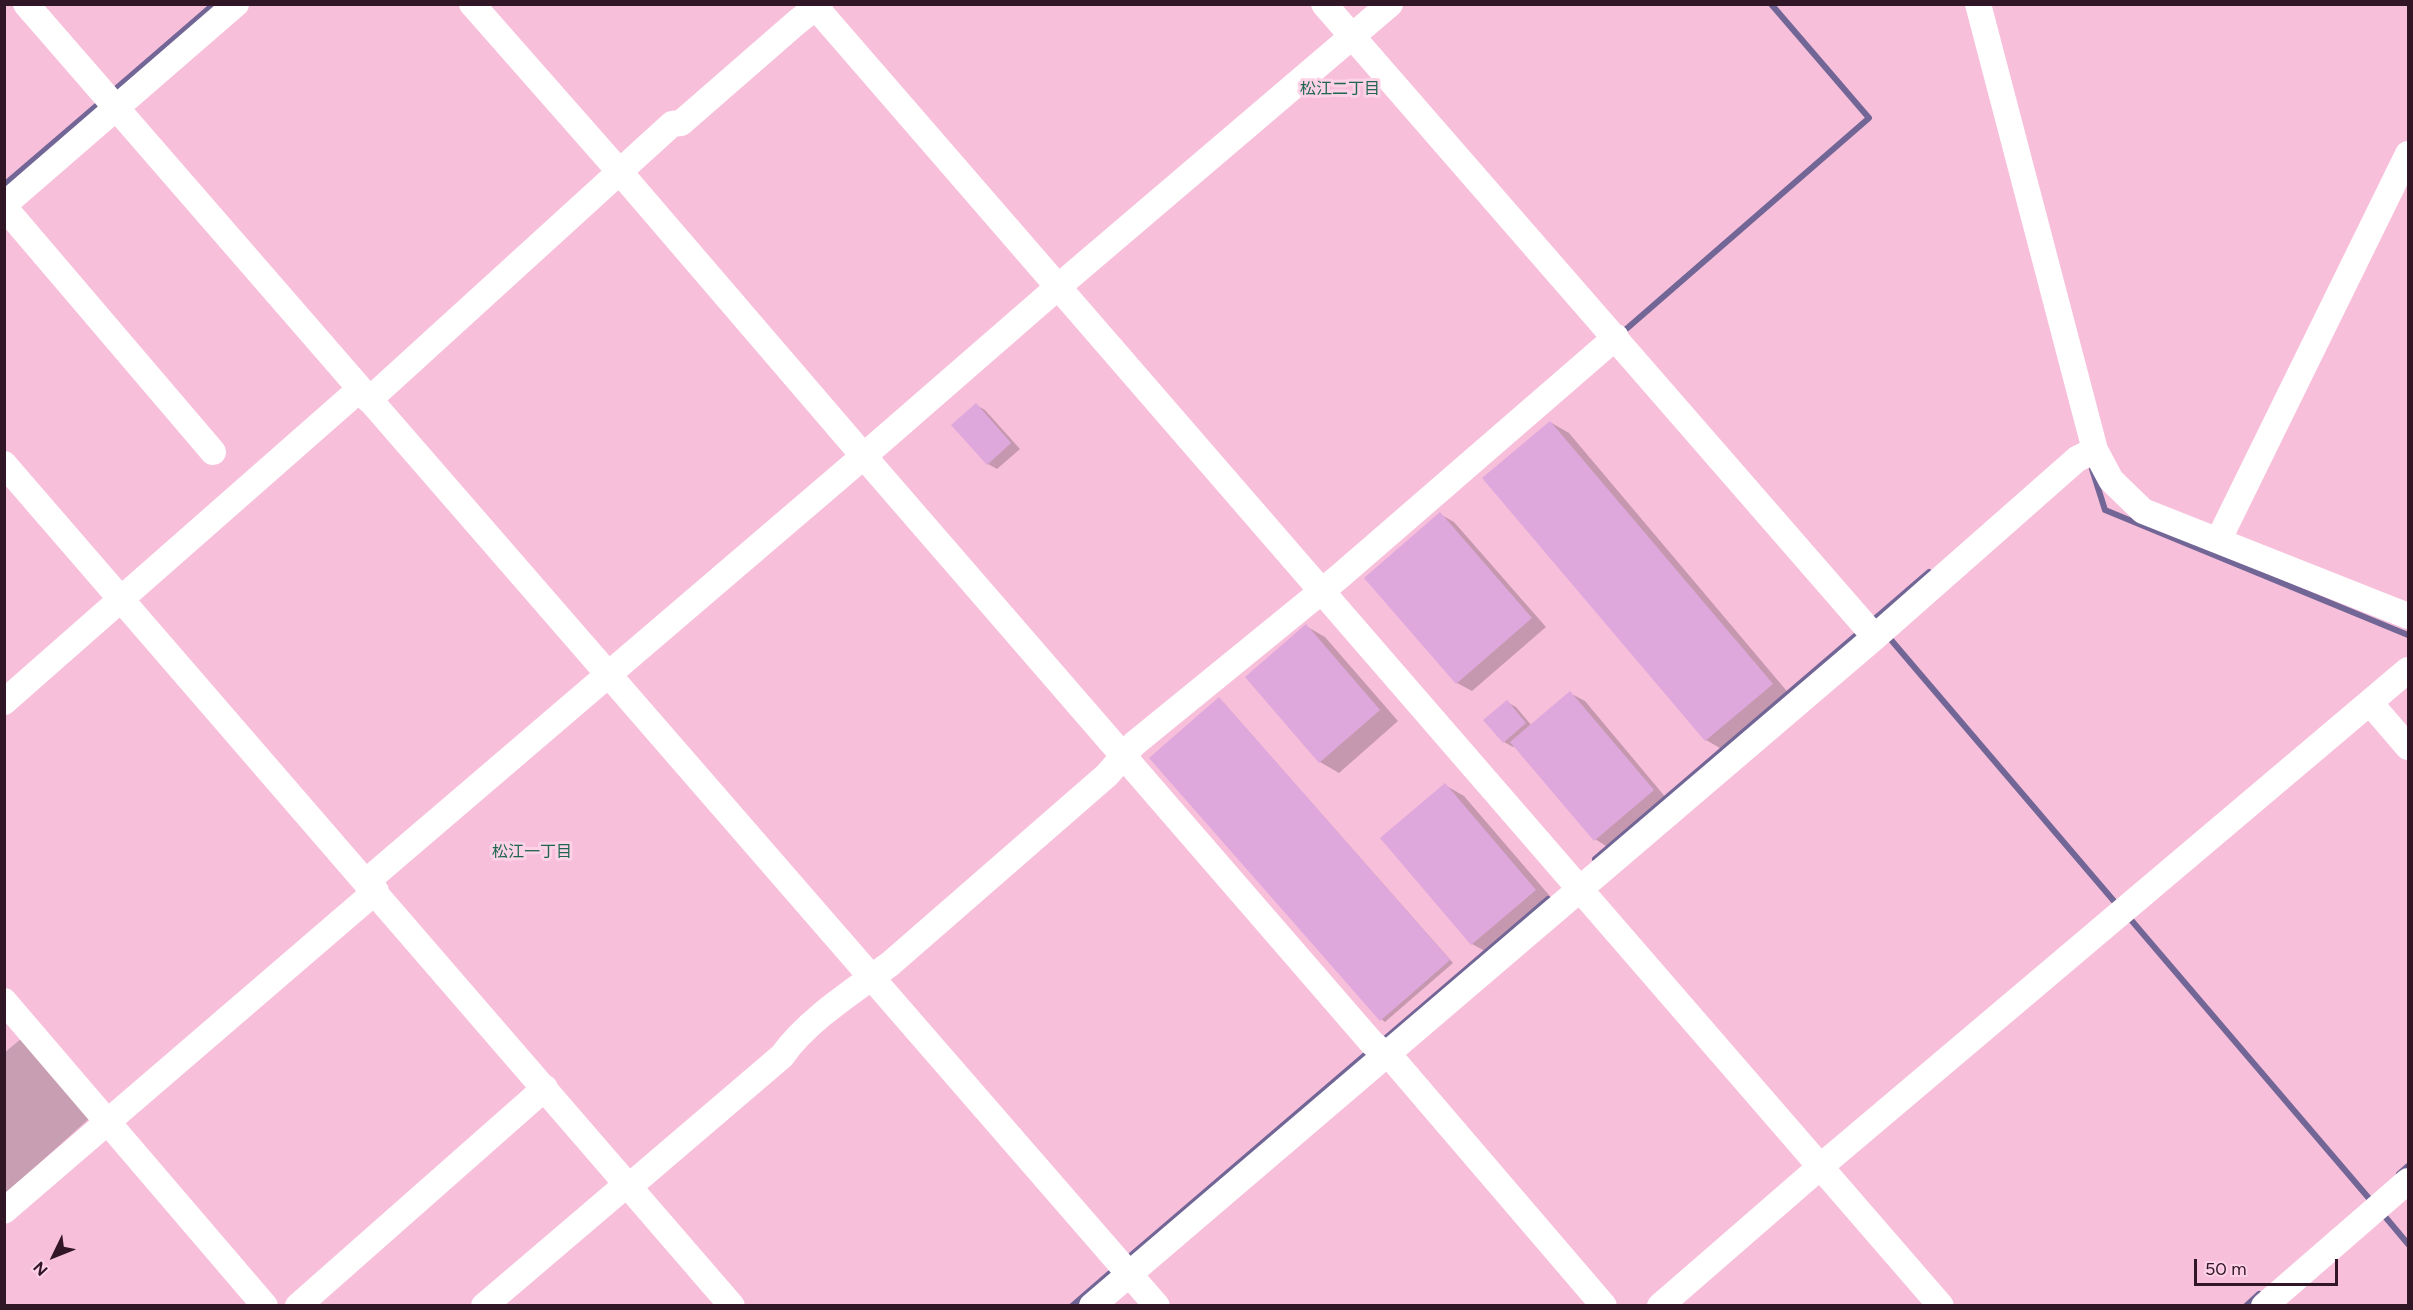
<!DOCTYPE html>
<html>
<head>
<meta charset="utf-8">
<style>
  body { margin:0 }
  #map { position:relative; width:2413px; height:1310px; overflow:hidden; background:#f8bfdb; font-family:Figtree,sans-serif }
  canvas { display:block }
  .frame { position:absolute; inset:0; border:6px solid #311725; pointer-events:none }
  .north { position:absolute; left:24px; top:1226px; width:60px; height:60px; -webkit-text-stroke:4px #fdd1e6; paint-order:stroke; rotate:227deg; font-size:16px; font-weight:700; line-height:24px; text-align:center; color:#311725 }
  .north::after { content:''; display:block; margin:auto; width:21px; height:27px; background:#311725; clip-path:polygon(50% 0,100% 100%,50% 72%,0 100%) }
  .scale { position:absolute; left:2194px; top:1259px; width:144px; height:27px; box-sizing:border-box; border:3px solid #311725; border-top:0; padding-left:8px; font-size:18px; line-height:21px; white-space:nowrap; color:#311725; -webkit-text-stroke:4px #fdd1e6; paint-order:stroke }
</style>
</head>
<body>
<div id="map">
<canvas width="2413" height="1310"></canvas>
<div class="frame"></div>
<div class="north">N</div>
<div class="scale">50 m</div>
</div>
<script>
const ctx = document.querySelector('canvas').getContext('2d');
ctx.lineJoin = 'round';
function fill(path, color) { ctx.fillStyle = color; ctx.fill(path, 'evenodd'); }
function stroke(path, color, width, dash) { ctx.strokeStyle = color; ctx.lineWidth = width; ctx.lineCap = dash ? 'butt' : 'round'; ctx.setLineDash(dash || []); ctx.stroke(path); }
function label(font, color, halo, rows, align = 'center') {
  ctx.font = font + ' Figtree,"Noto Sans JP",sans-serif'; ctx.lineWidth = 6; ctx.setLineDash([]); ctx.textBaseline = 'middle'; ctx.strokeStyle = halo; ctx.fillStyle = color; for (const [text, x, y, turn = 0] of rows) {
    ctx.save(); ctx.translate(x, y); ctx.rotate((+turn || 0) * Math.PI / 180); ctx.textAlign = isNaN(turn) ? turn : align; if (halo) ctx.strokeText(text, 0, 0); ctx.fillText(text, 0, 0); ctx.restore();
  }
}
fill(new Path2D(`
  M22 1038 91 1117 5 1194 4 1053Z`), '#c89eb3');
fill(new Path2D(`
  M976 405 985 410 1020 449 997 469 988 464Z
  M1550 422 1569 433 1791 696 1725 751 1706 740Z
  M1440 514 1454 522 1546 627 1472 691 1457 683 1366 578Z
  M1306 626 1325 637 1398 721 1339 773 1320 762Z
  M1570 693 1585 701 1667 799 1609 848 1595 839 1515 745 1513 747 1504 742 1507 702 1516 707 1532 726Z
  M1223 702 1453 963 1385 1022 1381 1019Z
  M1445 785 1464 796 1555 902 1492 955 1472 944 1382 839Z`), '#0003');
stroke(new Path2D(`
  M112 92 214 4
  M4 185 102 101
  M1624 331 1869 118 1771 4
  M2092 469 2105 510 2408 635
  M1871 622 1929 572
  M1886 634 2119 907
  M1595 859 1861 631
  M2126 914 2373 1203
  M1380 1043 1548 899
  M2399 1174 2408 1166
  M2382 1213 2408 1244
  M1129 1257 1372 1049
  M1072 1306 1110 1273
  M2246 1306 2259 1294`), '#726696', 6);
fill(new Path2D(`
  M976 403 1011 443 987 465 951 425Z
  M1550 421 1773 684 1705 741 1482 478Z
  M1440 512 1532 618 1456 684 1364 578Z
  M1306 624 1380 710 1319 763 1245 677Z
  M1570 691 1654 790 1594 841 1510 742Z
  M1219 697 1450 960 1380 1021 1149 758Z
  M1507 700 1526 723 1503 743 1483 720Z
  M1445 783 1536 890 1471 945 1380 838Z`), '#dea8dc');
stroke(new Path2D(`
  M26 4 1157 1306
  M472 4 619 171 867 460 1372 1043 1395 1062 1604 1306
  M813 4 1941 1306
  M1324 4 1875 637
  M1978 4 2095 450 2111 480 2143 511 2408 616
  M4 205 236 4
  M4 207 213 452
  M369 400 672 124 681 123 797 22 820 4
  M4 464 732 1306
  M2219 539 2408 154
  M4 702 360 389
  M2371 704 2408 747
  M367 881 858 461 1058 287 1390 4
  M4 1001 265 1306
  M4 1211 376 891
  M298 1306 545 1088
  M484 1306 620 1190 638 1179 782 1056C807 1020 855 990 890 964L1107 775 1134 744 1339 577 1616 337
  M1092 1306 1875 637 2077 459 2095 450
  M1660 1306 1820 1167 2408 670
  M2264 1306 2408 1181`), '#fff', 26);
label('16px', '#1e664f', '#fdd1e6', [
  ["松江二丁目",1340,89],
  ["松江一丁目",532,852]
]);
</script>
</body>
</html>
